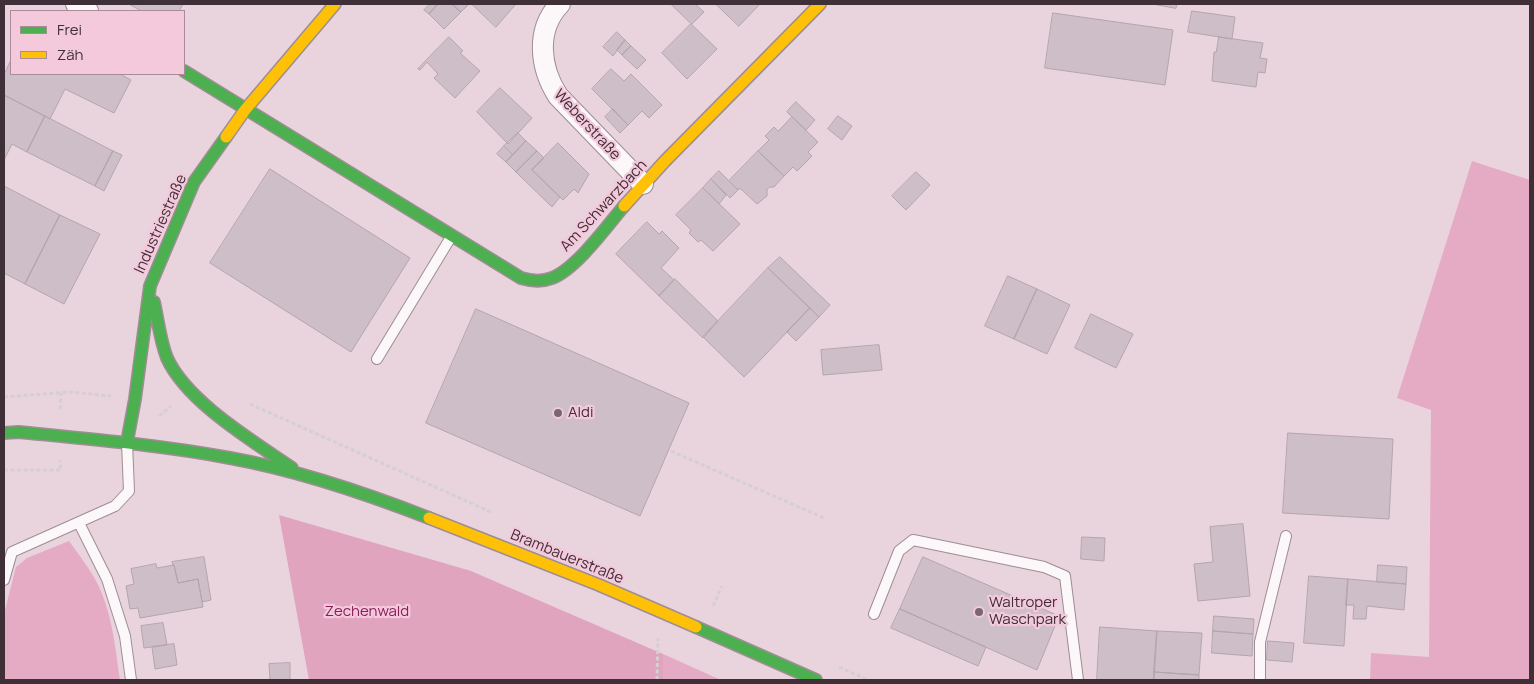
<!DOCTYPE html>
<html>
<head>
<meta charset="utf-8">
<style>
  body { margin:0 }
  #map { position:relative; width:1534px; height:684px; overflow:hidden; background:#e9d3dc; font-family:Manrope,sans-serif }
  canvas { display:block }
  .frame { position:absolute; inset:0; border:5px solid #3f2f36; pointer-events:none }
  .legend { position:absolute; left:10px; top:10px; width:175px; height:65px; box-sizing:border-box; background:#f3c9db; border:1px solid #ab8b99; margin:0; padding:6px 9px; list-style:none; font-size:15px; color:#3f2f36 }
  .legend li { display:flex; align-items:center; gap:10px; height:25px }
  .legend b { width:25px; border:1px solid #ab8b99 }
</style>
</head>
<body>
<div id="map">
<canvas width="1534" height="684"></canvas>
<div class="frame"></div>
<ul class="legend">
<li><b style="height:6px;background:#4caf50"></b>Frei</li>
<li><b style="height:6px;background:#ffc107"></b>Zäh</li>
</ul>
</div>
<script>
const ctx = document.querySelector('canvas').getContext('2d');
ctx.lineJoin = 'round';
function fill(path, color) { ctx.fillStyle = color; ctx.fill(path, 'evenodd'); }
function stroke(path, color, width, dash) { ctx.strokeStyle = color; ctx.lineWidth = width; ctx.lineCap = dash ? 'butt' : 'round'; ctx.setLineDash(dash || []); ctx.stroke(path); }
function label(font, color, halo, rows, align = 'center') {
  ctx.font = font + ' Manrope,sans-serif'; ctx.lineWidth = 4.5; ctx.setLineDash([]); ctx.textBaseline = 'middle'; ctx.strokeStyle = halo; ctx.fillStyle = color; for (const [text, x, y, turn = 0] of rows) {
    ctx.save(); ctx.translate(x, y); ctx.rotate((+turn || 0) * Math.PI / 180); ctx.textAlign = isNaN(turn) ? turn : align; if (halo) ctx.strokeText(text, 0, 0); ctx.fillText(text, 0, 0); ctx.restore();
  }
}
fill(new Path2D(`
  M1472 161 1530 180V680H1370L1371 653 1429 657 1431 410 1397 398Z
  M69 541C78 554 88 566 95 579 112 610 115 646 120 680H4V614L16 567 27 558Z
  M663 654 721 680H663Z`), '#e5abc5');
fill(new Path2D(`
  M279 515 471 571 663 654V680H309Z`), '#e0a4bf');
const building = new Path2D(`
  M129 4H183L179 11H142Z
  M430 4H438L429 14 424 10Z
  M438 4H452L461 12 444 29 429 14Z
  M452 4H469L461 12Z
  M472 4H516L496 27Z
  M671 4H695L704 12 692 24Z
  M716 4H760L739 26Z
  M1153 4H1177L1176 8Z
  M1192 11 1235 17 1232 39 1188 32Z
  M1053 13 1173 30 1165 85 1045 68Z
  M691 24 717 49 687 79 662 53Z
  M617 32 625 40 613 56 603 47Z
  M449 37 463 51 460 53 480 71 455 98 434 78 438 74 427 62 420 70 418 69Z
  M1219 37 1263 43 1260 58 1267 59 1265 73 1258 72 1256 87 1212 81 1214 52H1216Z
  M625 40 631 46 622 55 617 50Z
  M631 46 646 60 637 69 622 55Z
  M11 60V74H120L131 80 114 113 65 89 50 119 4 95V75Z
  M611 69 624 81 631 74 662 105 649 118 642 111 628 125 592 89Z
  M500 88 532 118 508 144 477 112Z
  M4 95 45 116 27 152 12 144 4 160Z
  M796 102 815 120 806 130 787 112Z
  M613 109 628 125 620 133 605 117Z
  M45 116 113 151 95 186 27 152Z
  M838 116 852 126 842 140 828 129Z
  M792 117 818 142 808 152 812 156 797 171 793 167 784 176 758 151 769 140 765 136 774 127 778 131Z
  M518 133 526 141 513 155 504 146Z
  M526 141 537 151 516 172 506 162Z
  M558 143 589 174 578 193 574 189 563 200 532 170Z
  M504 146 513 155 506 162 497 154Z
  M113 151 122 155 104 191 95 186Z
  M537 151 544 158 532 170 560 197 552 207 516 172Z
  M758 151 784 176 774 187H770L767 189V196L757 204 741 189H737L729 181Z
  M270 169 410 258 351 352 210 263Z
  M719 171 738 190 730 198 711 179Z
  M916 172 930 185 906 210 892 196Z
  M711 179 726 195 719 204 703 188Z
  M4 186 60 215 25 284 4 273Z
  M703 188 740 224 713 251 701 240 698 242 689 233 691 230 676 215Z
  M60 215 100 234 64 304 25 284Z
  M647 222 659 234 662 231 679 248 661 268 674 280 659 296 616 254Z
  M780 257 830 305 819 317 768 268Z
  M768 268 810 308 744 377 703 337Z
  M1008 276 1037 289 1014 339 985 326Z
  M675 279 718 321 703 338 659 296Z
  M1037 289 1070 305 1047 354 1014 339Z
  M810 308 819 317 796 341 787 332Z
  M476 309 689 403 640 516 426 423Z
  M1091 314 1133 334 1116 368 1075 348Z
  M879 345 882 370 823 375 821 350Z
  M1288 433 1393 439 1389 519 1283 513Z
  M1243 524 1250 596 1198 601 1194 564 1213 562 1210 527Z
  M1082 537 1105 538 1104 561 1081 559Z
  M204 557 211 600 202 602 198 579 178 583 174 565H173L172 562Z
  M923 557 1059 616 1037 670 900 609Z
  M156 564 157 568 174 565 178 583 198 579 203 607 140 618 138 608 130 609 126 586 134 584 131 569Z
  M1378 565 1407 567 1406 584 1377 582Z
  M1309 576 1348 579 1344 646 1304 643Z
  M1348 579 1406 584 1404 610 1367 606 1366 619H1353L1354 605H1346Z
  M900 609 986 647 978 666 891 628Z
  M1214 616 1254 619 1253 634 1213 631Z
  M163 623 167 645 144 648 141 626Z
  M1100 627 1157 631 1154 680H1097Z
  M1157 631 1202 633 1199 675 1154 672Z
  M1213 631 1253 634 1252 656 1212 653Z
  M1268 641 1294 643 1292 662 1267 660Z
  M174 644 177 665 155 669 152 647Z
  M290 663V680H270L269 664Z
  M1154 672 1199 675V680H1154Z`);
fill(building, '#cebec7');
stroke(building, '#b4a4ad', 1);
const lane = new Path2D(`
  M377 359 451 237
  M79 523 107 579 125 636 131 680
  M4 580 12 552 115 506 129 491 127 443
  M874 614 899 551 913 540 1044 567 1065 576 1078 680
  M1260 680V642L1286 536`);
const street = new Path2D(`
  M76 4 88 11
  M560 4C535 30 540 68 558 96L643 184`);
const fast = new Path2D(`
  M184 71 521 278C531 281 542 282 552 278 576 269 607 226 624 206
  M154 302C158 320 160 340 167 358 187 402 253 441 292 468
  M4 433 19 432C90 439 160 445 230 458 297 470 365 493 429 518
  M127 442 135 399 150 286 194 182 226 137
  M696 627 816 680`);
const slow = new Path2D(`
  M226 137 245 110 335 4
  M624 206 665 161 820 4
  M429 518 599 585 696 627`);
stroke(lane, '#9e8d94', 12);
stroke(street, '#9e8d94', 22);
stroke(fast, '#9e8d94', 14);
stroke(slow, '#9e8d94', 14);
stroke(new Path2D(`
  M4 397 69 392 111 396
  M250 404 491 512
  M60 409 61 393
  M159 416 171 406
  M671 451 824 518
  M4 470H61L60 460
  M713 606 722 586
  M839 667 868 680
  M657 680 658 638`), '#d5cfd1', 3, [4, 2.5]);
stroke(lane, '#fcf8fa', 10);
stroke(street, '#fcf8fa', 20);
stroke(fast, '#4caf50', 11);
stroke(slow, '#ffc107', 11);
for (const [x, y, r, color] of [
  [558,413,5,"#7a6870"],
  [979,612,5,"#7a6870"]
]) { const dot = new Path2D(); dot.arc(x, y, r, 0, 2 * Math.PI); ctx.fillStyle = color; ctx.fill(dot); stroke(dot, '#f3c9db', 2); }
label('15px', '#3f2f36', '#f3c9db', [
  ["Weberstraße",587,125,47],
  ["Am Schwarzbach",604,206,-47],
  ["Industriestraße",161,224,-66],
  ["Brambauerstraße",567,557,22]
]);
label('15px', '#3f2f36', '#f3c9db', [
  ["Aldi",568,413],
  ["Waltroper",989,603],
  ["Waschpark",989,620]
], 'left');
label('15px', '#8b1e5b', '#f3c9db', [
  ["Zechenwald",367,612]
]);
</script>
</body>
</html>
